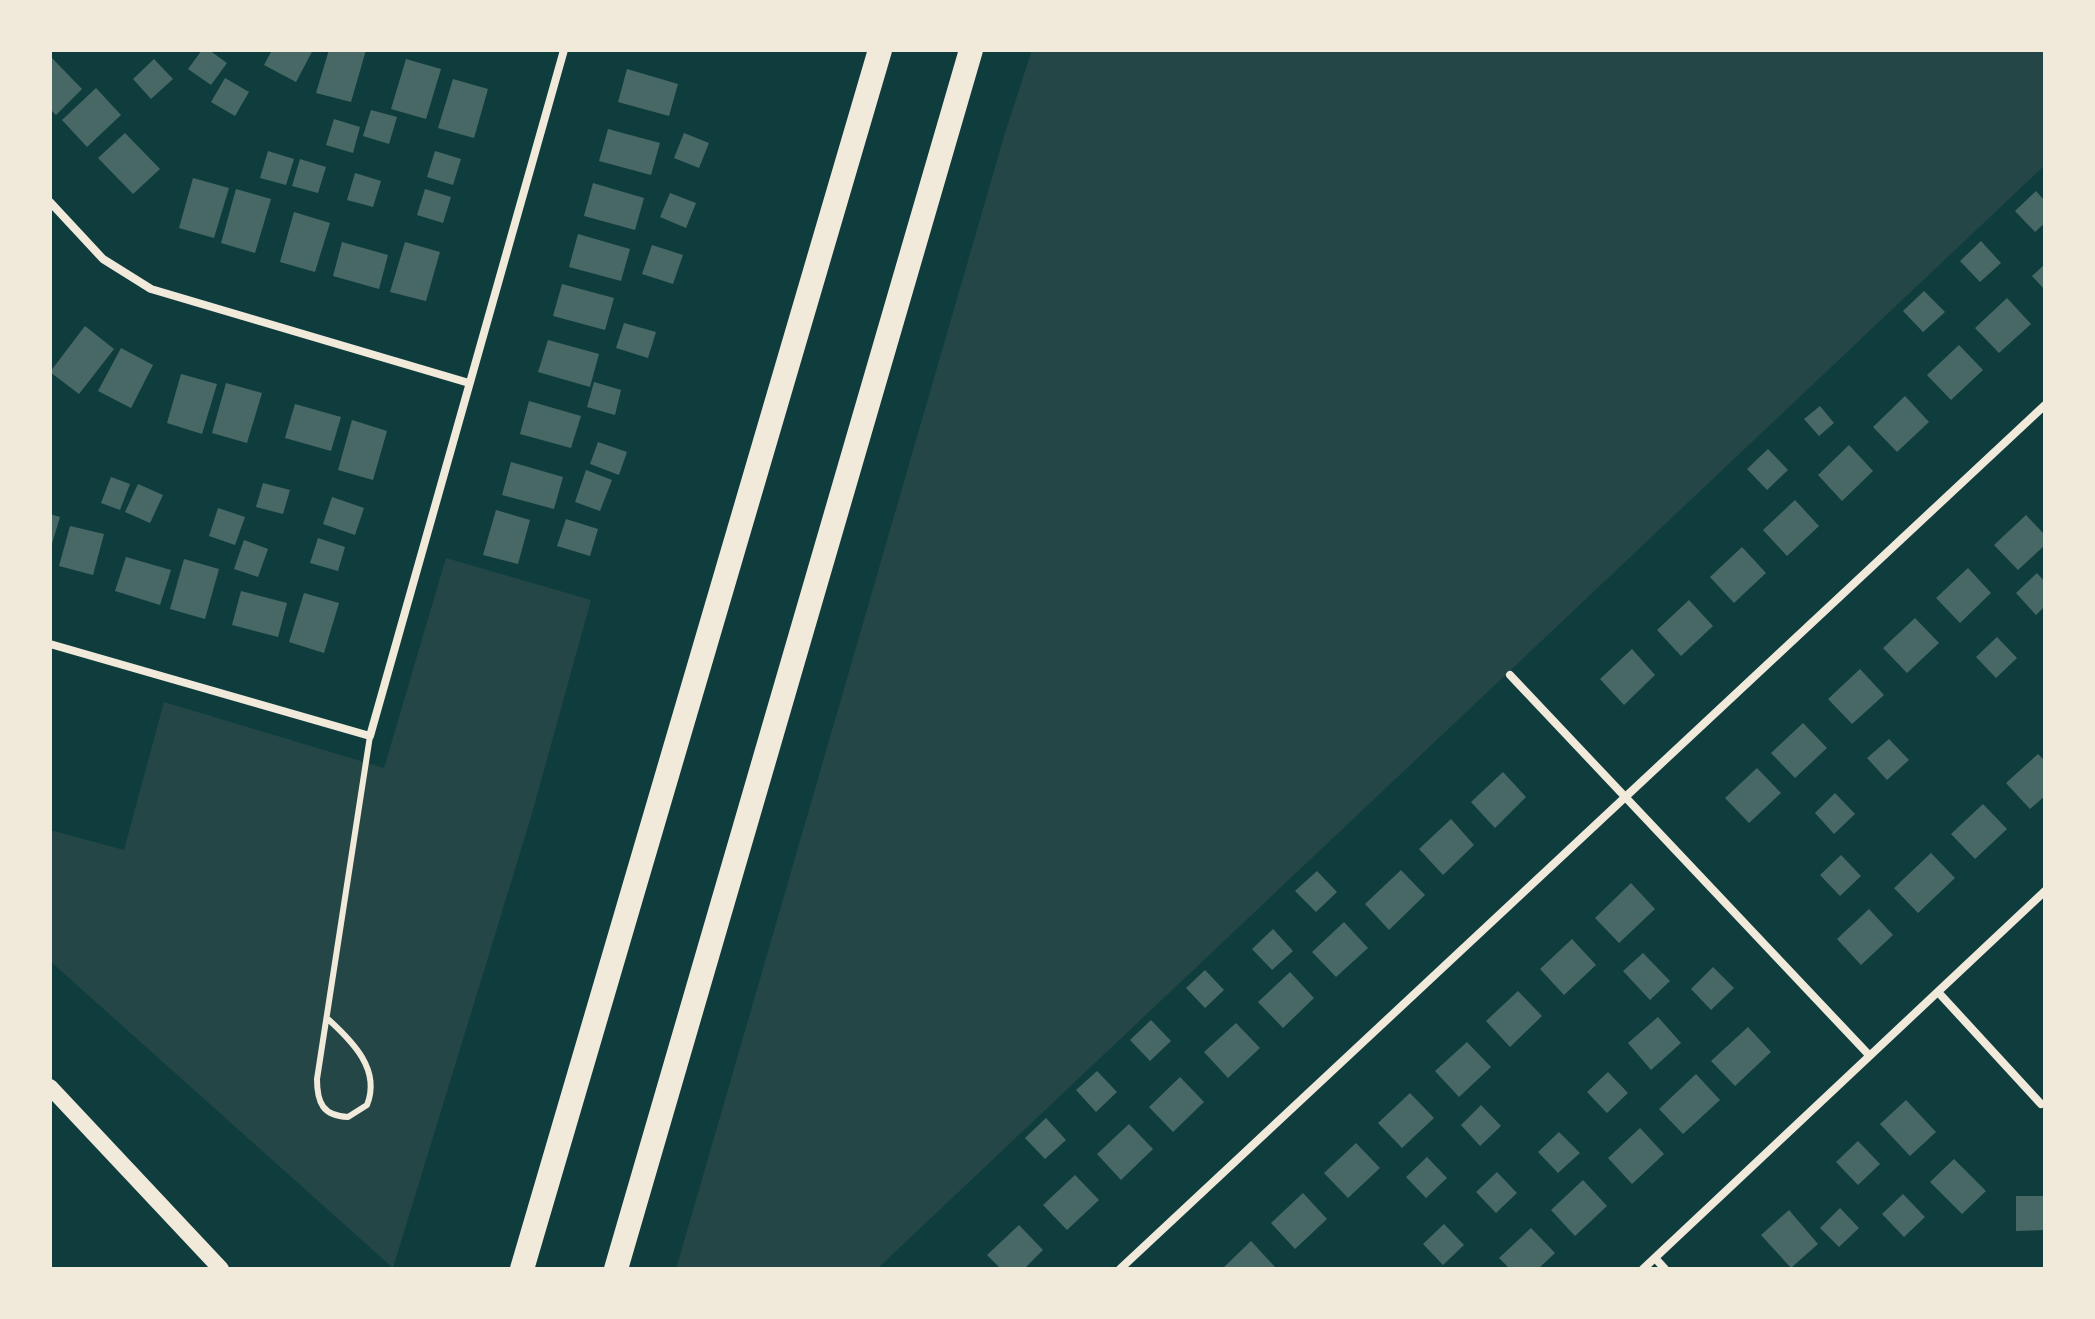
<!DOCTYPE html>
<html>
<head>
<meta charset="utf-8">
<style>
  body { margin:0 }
  #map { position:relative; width:2095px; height:1319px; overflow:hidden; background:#0f3d3e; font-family:"PT Sans",sans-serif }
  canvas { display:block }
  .frame { position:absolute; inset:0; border:52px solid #f1e9da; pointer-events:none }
</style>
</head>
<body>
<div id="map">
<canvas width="2095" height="1319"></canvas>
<div class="frame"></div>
</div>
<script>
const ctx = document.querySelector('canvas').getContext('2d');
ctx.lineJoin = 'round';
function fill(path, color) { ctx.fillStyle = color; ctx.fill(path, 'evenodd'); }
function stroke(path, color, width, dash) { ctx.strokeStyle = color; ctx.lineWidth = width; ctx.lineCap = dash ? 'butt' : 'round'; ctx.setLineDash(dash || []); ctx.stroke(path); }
fill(new Path2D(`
  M1032 50H2045V165L877 1269H676L1005 133Z
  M446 558 591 600 531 817 393 1268 50 961V830L124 850 164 702 384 768Z`), '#244646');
fill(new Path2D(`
  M202 50H209L227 63 211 85 188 69Z
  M272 50H313L296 82 264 65Z
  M329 50H366L351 102 316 93Z
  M50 56 82 89 56 115 50 109Z
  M154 59 173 79 151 99 133 79Z
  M406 59 441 69 426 119 391 109Z
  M627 69 678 84 669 116 618 102Z
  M225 78 249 92 235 116 211 102Z
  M453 79 488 89 474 138 438 128Z
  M96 88 121 115 87 147 62 120Z
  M371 110 397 117 389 144 363 136Z
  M334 119 360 127 353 153 326 145Z
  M608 129 660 143 651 175 599 161Z
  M125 133 160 169 133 194 98 158Z
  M684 133 709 143 699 168 674 158Z
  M268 151 294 159 286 185 260 178Z
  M435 151 461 159 453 185 427 177Z
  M300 159 326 167 318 193 292 186Z
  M355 173 381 181 373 207 347 200Z
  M193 178 229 188 214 238 179 228Z
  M593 183 644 198 635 230 584 216Z
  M236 189 271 199 255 253 221 243Z
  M425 189 451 197 443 223 417 215Z
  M2036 191 2045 201V223L2035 232 2015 211Z
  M670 193 696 203 686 228 660 217Z
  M294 212 330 223 315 272 280 262Z
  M578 234 630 249 621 281 569 267Z
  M1981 241 2001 263 1980 282 1960 261Z
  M342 242 388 255 379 289 333 276Z
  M405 242 440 252 426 301 390 292Z
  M652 245 683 255 673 284 642 274Z
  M2045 264V290L2032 276Z
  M562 284 614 298 605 330 553 316Z
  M1924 291 1945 312 1923 332 1903 311Z
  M2007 298 2031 324 1999 353 1975 328Z
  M624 323 656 332 648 358 616 348Z
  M85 326 114 349 79 394 50 372Z
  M548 340 599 354 590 387 538 372Z
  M1959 345 1983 370 1951 400 1927 375Z
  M121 348 153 365 131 408 98 391Z
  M181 374 217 384 202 434 167 423Z
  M594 382 621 390 615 415 587 407Z
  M226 383 262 393 247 443 212 433Z
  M1905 396 1929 422 1897 452 1873 427Z
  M529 401 581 416 571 448 520 434Z
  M295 404 341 417 331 451 285 438Z
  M1820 406 1834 423 1819 436 1804 419Z
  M352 420 387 431 373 480 338 470Z
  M598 442 627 452 619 475 590 464Z
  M1849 445 1873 471 1842 501 1818 475Z
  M1768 449 1788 470 1767 490 1747 469Z
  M511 462 563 477 554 509 502 495Z
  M586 470 612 480 600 511 575 502Z
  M111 477 130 484 120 510 101 503Z
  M263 483 290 490 283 514 256 507Z
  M138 484 163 495 150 523 125 512Z
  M332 497 364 508 355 535 323 524Z
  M1795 500 1819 526 1787 556 1763 530Z
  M218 508 245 517 235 545 209 536Z
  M496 510 530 520 518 564 483 555Z
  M50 514 60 517 51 547H50Z
  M2026 515 2045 535V545L2018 570 1994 545Z
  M566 519 598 529 590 556 557 546Z
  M70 526 104 534 93 575 59 566Z
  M318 538 345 547 338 571 310 563Z
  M244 540 268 549 258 577 234 569Z
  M1742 547 1766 573 1734 603 1710 577Z
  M126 557 171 570 160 605 115 591Z
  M184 559 219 569 205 619 170 609Z
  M1968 568 1991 593 1960 623 1936 598Z
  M2037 573 2045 582V606L2036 615 2016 593Z
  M241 591 287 603 278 637 232 625Z
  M304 593 339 603 324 653 289 642Z
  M1689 600 1713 626 1681 656 1657 630Z
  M1915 618 1939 643 1907 673 1883 648Z
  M1997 637 2017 658 1996 678 1976 657Z
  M1632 649 1655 675 1624 705 1600 679Z
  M1860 669 1884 695 1852 724 1828 699Z
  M1803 723 1827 748 1795 778 1771 753Z
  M1889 739 1909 760 1887 780 1867 758Z
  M2038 754 2045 761V796L2030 809 2006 783Z
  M1757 768 1781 793 1749 823 1725 798Z
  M1503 772 1526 797 1495 828 1471 802Z
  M1835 793 1855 814 1834 834 1815 813Z
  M1983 804 2007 829 1975 859 1951 834Z
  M1451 819 1474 845 1443 875 1419 849Z
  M1931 853 1955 878 1918 913 1894 888Z
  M1841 855 1861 876 1840 896 1820 875Z
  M1401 870 1425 895 1389 930 1365 904Z
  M1317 871 1337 892 1316 912 1295 891Z
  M1631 883 1655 909 1619 943 1595 918Z
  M1869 909 1893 935 1861 965 1837 939Z
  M1344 922 1368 948 1336 977 1312 952Z
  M1273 929 1293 951 1272 970 1252 949Z
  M1572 939 1596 965 1564 995 1540 969Z
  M1643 953 1670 981 1650 1000 1623 971Z
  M1713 967 1734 988 1711 1010 1691 989Z
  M1205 970 1224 990 1205 1008 1186 988Z
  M1290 972 1314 998 1283 1028 1258 1002Z
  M1518 991 1542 1016 1510 1047 1486 1021Z
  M1658 1017 1681 1043 1651 1070 1628 1043Z
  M1151 1020 1171 1041 1150 1061 1130 1040Z
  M1236 1023 1260 1048 1228 1078 1204 1052Z
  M1748 1027 1771 1052 1735 1086 1711 1061Z
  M1467 1042 1491 1067 1459 1097 1435 1071Z
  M1097 1071 1117 1092 1096 1112 1076 1090Z
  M1608 1072 1628 1093 1607 1113 1587 1092Z
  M1696 1074 1720 1100 1683 1134 1659 1109Z
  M1180 1077 1204 1102 1173 1132 1149 1107Z
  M1410 1093 1434 1118 1402 1148 1378 1123Z
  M1906 1100 1936 1132 1910 1156 1880 1124Z
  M1481 1105 1501 1126 1480 1146 1461 1125Z
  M1046 1118 1066 1140 1045 1159 1025 1138Z
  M1129 1124 1153 1149 1121 1180 1097 1154Z
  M1640 1128 1664 1154 1632 1184 1608 1158Z
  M1559 1132 1580 1153 1558 1173 1538 1152Z
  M1858 1141 1880 1164 1858 1185 1836 1162Z
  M1356 1143 1380 1168 1348 1198 1324 1173Z
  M1427 1157 1447 1178 1426 1198 1406 1177Z
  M1954 1159 1986 1191 1962 1214 1930 1182Z
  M1497 1172 1517 1193 1496 1213 1476 1192Z
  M1075 1175 1099 1200 1067 1230 1043 1205Z
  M1583 1180 1607 1206 1575 1236 1551 1210Z
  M1303 1193 1327 1219 1295 1249 1271 1223Z
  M1903 1194 1925 1217 1904 1237 1882 1214Z
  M2016 1196H2045V1230L2016 1231Z
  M1840 1208 1859 1228 1839 1247 1820 1228Z
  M1789 1210 1818 1244 1791 1268 1761 1235Z
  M1444 1224 1464 1245 1443 1265 1423 1244Z
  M1019 1225 1043 1250 1024 1269H1001L987 1255Z
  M1531 1228 1555 1253 1538 1269H1510L1499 1258Z
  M1251 1241 1275 1267 1222 1269Z`), '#486865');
stroke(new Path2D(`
  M329 1020C353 1042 381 1070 367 1105L348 1117C323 1116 317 1103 317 1079L370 736`), '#f1e9da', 6);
stroke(new Path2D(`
  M50 202 103 259 151 289 469 383
  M50 644 370 736 564 50
  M1510 675 1869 1055
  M1938 992 2041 1104
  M1655 1258 1665 1269
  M1120 1269 2045 405
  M1643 1269 2045 891`), '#f1e9da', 8);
stroke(new Path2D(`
  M50 1087 221 1269`), '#f1e9da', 16);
stroke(new Path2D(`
  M522 1269 880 50
  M616 1269 971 50`), '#f1e9da', 24);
</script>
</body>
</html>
